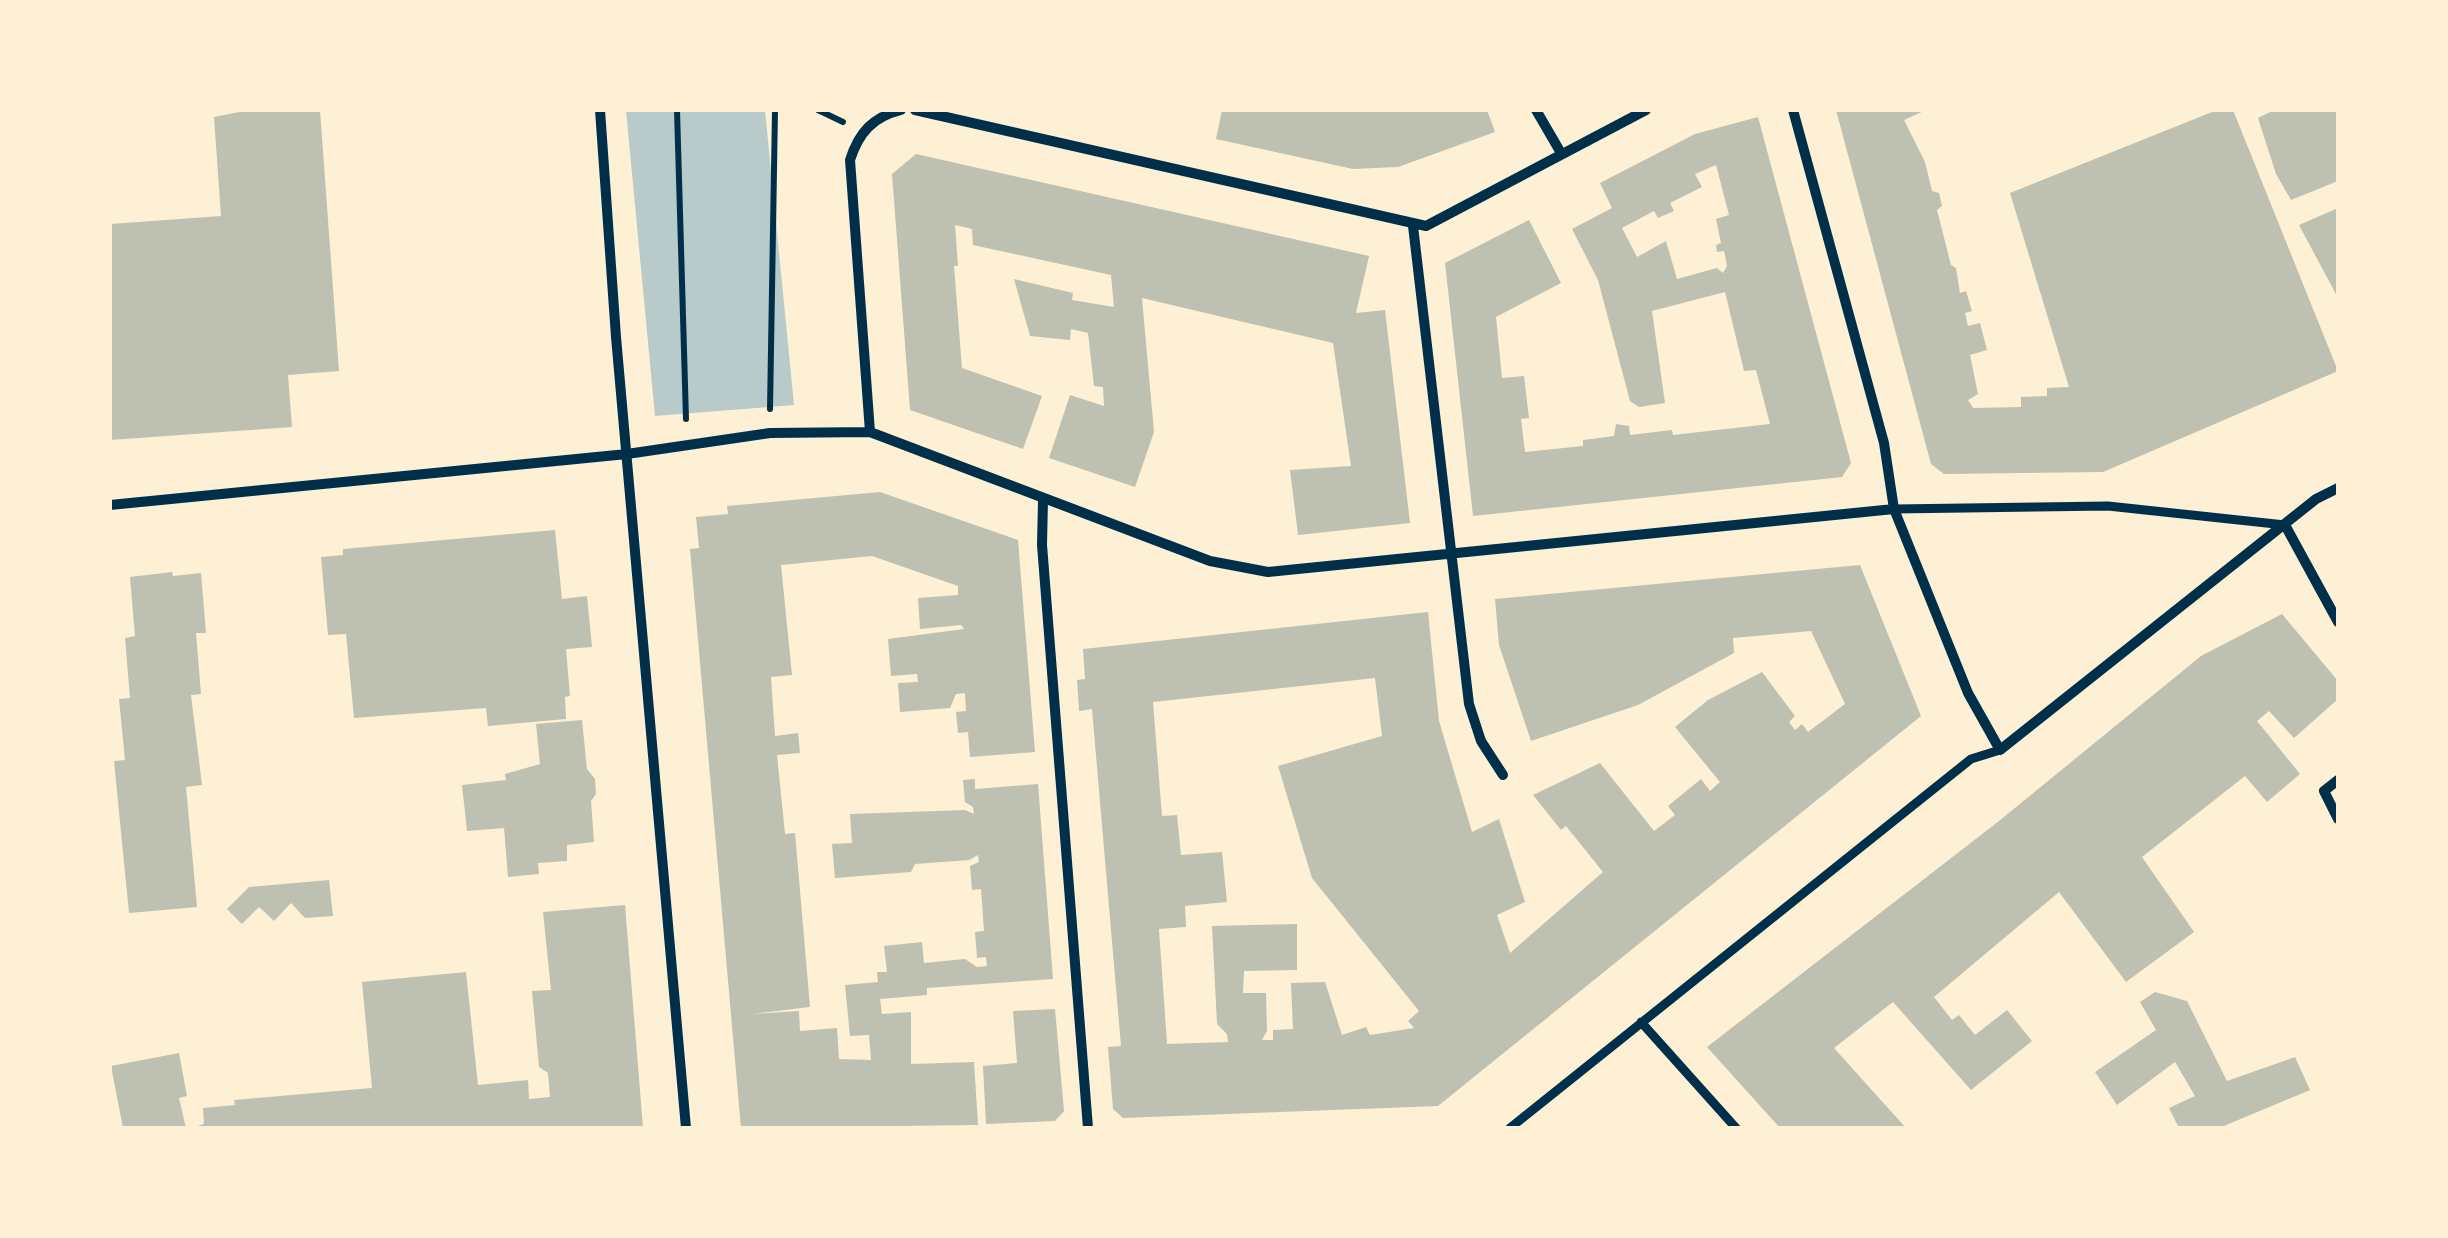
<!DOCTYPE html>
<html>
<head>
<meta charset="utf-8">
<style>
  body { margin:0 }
  #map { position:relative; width:2448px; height:1238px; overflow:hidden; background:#fdf0d5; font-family:Roboto,sans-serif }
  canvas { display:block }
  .frame { position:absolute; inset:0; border:112px solid #fdf0d5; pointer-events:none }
</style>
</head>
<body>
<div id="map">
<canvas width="2448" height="1238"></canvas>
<div class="frame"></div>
</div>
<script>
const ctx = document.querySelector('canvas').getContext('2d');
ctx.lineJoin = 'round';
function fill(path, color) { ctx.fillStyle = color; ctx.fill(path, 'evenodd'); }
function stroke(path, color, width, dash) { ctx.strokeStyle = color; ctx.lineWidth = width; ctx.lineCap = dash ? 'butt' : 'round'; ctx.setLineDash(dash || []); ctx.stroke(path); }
fill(new Path2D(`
  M626 110H765L794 405 655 416Z`), '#b9caca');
fill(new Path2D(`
  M249 110H320L339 371 288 375 292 427 110 440V224L221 216 214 117Z
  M1222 110H1487L1495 132 1398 167 1353 169 1216 139Z
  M1836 110H1926L1904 120 1925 162 1932 191 1939 193 1942 206 1937 210 1951 265 1956 268 1960 293 1966 291 1972 311 1965 313 1968 326 1980 323 1987 350 1970 355 1978 394 1968 400 1973 408 2021 407V397L2047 396V388L2069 387 2010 193 2217 110H2233L2338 371 2103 472 1944 474 1931 464Z
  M2274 110H2338V181L2291 200 2276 174 2258 118Z
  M1758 117 1851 463 1842 477 1473 516 1445 263 1529 220 1561 283 1496 317 1502 378 1524 376 1529 418 1521 419 1525 452 1583 446V440L1614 436 1616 424 1629 426 1630 435 1672 430 1673 435 1770 424 1756 370 1744 371 1725 292 1652 311 1665 403 1639 407 1630 401 1598 280 1572 229 1612 208 1600 183 1695 134ZM1716 165 1729 215 1716 219 1721 243 1716 245 1717 252 1724 251 1727 266 1723 273 1717 268 1677 279 1666 241 1637 257 1622 228 1654 211 1658 218 1674 211 1670 203 1702 187 1695 174Z
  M916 154 1369 256 1356 313 1385 310 1410 523 1298 535 1290 470 1351 466 1333 343 1142 298 1154 432 1135 487 1049 458 1070 395 1104 406 1103 387 1094 386 1088 333 1071 329 1070 340 1030 336 1014 279 1073 293 1072 300 1114 307 1111 275 973 245 972 229 955 225 958 266H954L962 368 1042 396 1023 449 910 410 892 174Z
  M2338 208V298L2299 225Z
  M880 492 1018 540 1035 752 970 757 968 732 958 733 956 712 966 711 965 693 956 694 950 708 900 712 898 683 918 682 917 674 891 676 888 639 964 629 961 625 920 629 918 598 958 595V586L872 556 781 565 792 675 771 677 775 736 798 733 800 753 777 755 785 834 795 833 810 1007 752 1014 799 1011 800 1031 837 1028 839 1059 871 1060 869 1035 850 1036 845 985 878 982 877 972H887L884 946 922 942 924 963 965 959 977 967 987 966 986 957 977 958 975 932 984 931 981 889 972 890 970 866 979 862 978 855 969 860 915 864 911 872 835 878 832 844 852 843 850 814 965 810 974 814 973 807 965 802 963 780 975 779V789L1038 784 1053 979 927 988V995L880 999 882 1014 911 1012V1064L974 1062 978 1125 741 1128 690 549 699 548 696 517 728 514 727 506Z
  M555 530 562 599 587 596 592 647 566 649 570 696 565 697 566 719 488 726 486 708 354 718 346 634 328 635 321 557 343 555V549Z
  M1860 565 1921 716 1438 1106 1123 1118 1113 1109 1108 1047 1121 1046 1092 709 1079 711 1077 680 1085 679 1083 649 1428 612 1439 721 1472 832 1499 819 1525 902 1497 915 1510 953 1603 872 1566 826 1561 830 1533 795 1600 763 1654 831 1675 815 1668 806 1701 779 1710 791 1720 782 1675 727 1708 700 1762 672 1795 716 1789 722 1795 730 1802 724 1808 732 1845 704 1811 631 1733 638 1734 653 1638 705 1531 741 1499 645 1495 599ZM1375 678 1382 736 1278 766 1312 878 1419 1011 1408 1021 1414 1028 1370 1035 1366 1027 1342 1035 1325 982 1291 983 1293 1029 1273 1030V1040H1262L1267 1031 1266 993H1243L1244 971 1297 970V924L1212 926 1217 1024 1227 1034 1228 1042 1167 1044 1159 929 1186 927 1185 906 1227 902 1222 852 1181 855 1177 815 1162 816 1153 702Z
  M172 572 173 576 201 573 206 633H196L201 694 191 695 202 785 186 787 197 907 129 913 114 761 125 760 119 699 130 698 125 638 135 636 130 577Z
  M2282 614 2338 681V699L2294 738 2269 711 2257 721 2300 774 2267 802 2245 776 2142 857 2194 932 2126 982 2059 892 1934 997 1952 1020 1959 1015 1975 1035 2007 1010 2032 1041 1971 1090 1893 1002 1834 1048 1906 1128H1780L1707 1047 1999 821 2201 656Z
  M582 720 587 769 595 779 596 794 591 801 594 842 567 845V861L538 863 539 874 508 877 504 828 467 831 462 785 506 780 505 774 540 764 536 724Z
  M329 880 333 916 305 918 291 903 274 921 259 907 242 924 227 909 249 887Z
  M625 905 643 1128H191L204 1124 203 1108 235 1105 234 1100 372 1088 362 982 466 972 478 1085 528 1080 529 1099 550 1097 548 1073 539 1067 532 991 551 990 543 912Z
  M2155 992 2187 1001 2227 1081 2295 1057 2310 1090 2219 1128H2179L2169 1108 2195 1096 2175 1062 2117 1105 2095 1072 2156 1030 2140 1002Z
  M1055 1009 1064 1111 1055 1121 986 1124 983 1066 1017 1063 1013 1011Z
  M179 1053 187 1096 179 1098 186 1128H123L111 1066Z`), '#bec0b2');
stroke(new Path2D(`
  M677 110 686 419
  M818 110 843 122
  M770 409 775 110`), '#003049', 6);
stroke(new Path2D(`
  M1894 509 2108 506 2285 525
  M1641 1022 1736 1128
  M1510 1128 1971 759 2000 750`), '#003049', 9);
stroke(new Path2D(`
  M600 110 616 337 686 1128
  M915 110 1426 226 1646 110
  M1536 110 1561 153
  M1793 110 1884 443 1894 509 1968 693 2000 750 2316 499 2338 488
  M1413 226 1469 704 1481 741 1503 775
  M870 432 850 160C859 132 873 117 901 110
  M1043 500 1042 545 1088 1128
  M110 505 627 454 770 433 870 432 1210 561 1268 572 1894 509
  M2285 525 2338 622
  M2338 780 2324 791 2338 819`), '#003049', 10);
</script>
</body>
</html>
